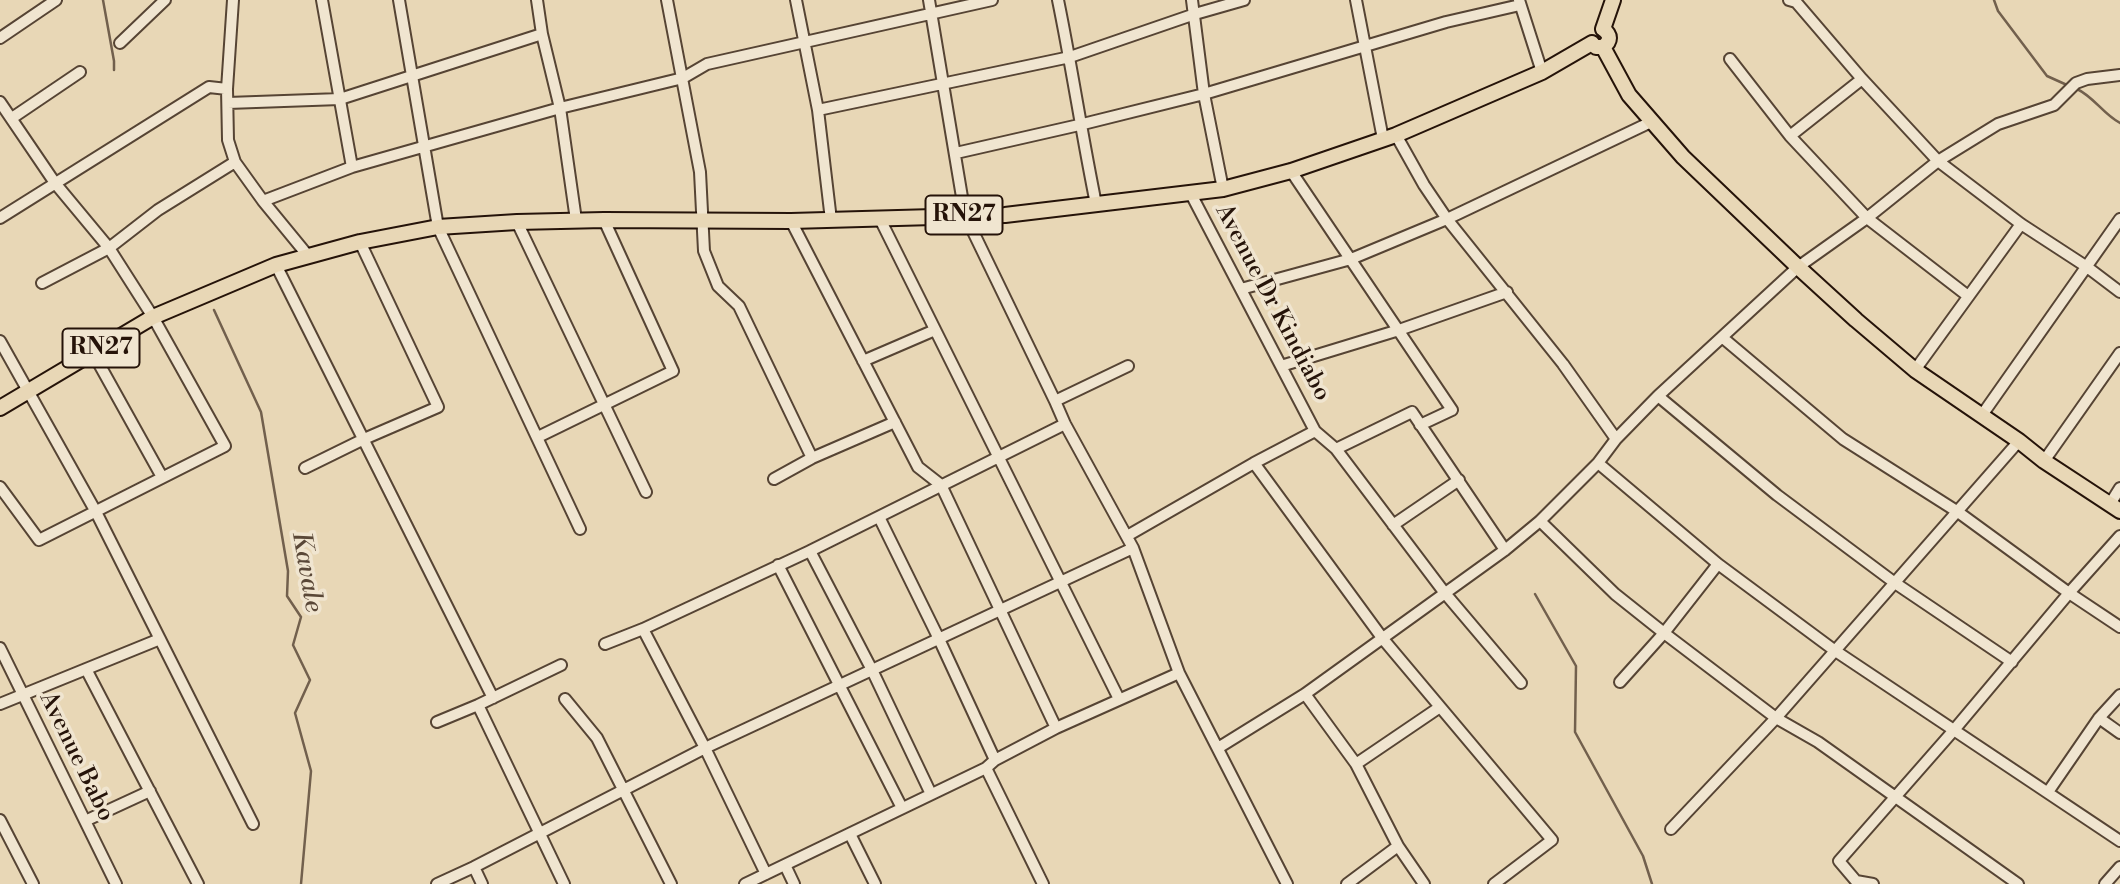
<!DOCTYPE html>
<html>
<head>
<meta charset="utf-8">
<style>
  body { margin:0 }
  canvas { display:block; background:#e8d7b6 }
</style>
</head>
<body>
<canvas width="2120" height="884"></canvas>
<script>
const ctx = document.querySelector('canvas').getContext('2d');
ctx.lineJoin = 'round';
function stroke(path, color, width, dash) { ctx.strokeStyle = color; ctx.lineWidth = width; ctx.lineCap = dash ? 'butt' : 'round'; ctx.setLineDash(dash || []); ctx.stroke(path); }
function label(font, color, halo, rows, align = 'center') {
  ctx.font = font + ' "Libre Bodoni",serif'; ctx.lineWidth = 7; ctx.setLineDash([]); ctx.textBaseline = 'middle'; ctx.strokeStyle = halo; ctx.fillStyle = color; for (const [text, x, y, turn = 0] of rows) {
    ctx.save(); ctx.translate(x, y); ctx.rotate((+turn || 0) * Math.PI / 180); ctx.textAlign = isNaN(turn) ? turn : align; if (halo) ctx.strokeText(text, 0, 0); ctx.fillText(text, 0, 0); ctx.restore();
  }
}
stroke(new Path2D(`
  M103 0 114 61V70
  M1994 0 1998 11 2047 76 2067 85
  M2077 89C2094 97 2103 114 2120 123
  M214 310 261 412 288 571 287 596 301 617 293 645 310 680 295 713 311 771 301 884
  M1535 594 1576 666 1575 732 1643 856 1652 884`), '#72604d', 2.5);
const minor = new Path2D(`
  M233 0 227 89 228 140 235 162 263 201 309 257
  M322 0 352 167
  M399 0 438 227 580 529
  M537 0 542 34 560 108 576 220
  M667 0 700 172 704 251 718 286 739 306 812 458
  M796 0 818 110 831 220
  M929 0 965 215 1055 401 1065 424 1133 548 1179 673 1287 884
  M1058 0C1072 68 1082 136 1096 204
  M1192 0 1204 94 1223 189
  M1356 0 1383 139
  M1519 0 1542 72
  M1789 0 1796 2 1862 79 1938 161 2021 224 2087 267 2120 292
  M0 38 56 0
  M120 43 165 0
  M1730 59 1790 136 1867 218 1968 296
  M0 102 55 183 109 248 153 317 225 446 39 540 0 487
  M228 103 340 99 542 34
  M818 110 1070 57 1195 14 1244 0
  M12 118 80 72
  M1396 135 1424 185 1447 219 1563 364 1616 439
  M1790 136 1862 79
  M956 153 1079 125 1204 94 1446 22 1520 5
  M1291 171 1452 410 1420 425
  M1191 194 1315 431 1336 449 1444 592 1521 683
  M263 201 352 167 560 108 683 78 707 64 992 0
  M0 218 209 87 227 89
  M880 219 1119 699
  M791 221 918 467 941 485 1056 728
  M517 222 646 492
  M276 265 493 698
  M42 283 109 248 158 210 235 162
  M1241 289 1351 259 1447 219 1651 122
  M1723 338 1843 439 1958 512 2069 593 2120 627
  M0 341 96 512 253 824
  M93 353 162 477
  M863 361 935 330
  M1281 366 1399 330 1507 292
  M1915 370 2021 224
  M1658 396 1777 495 1895 583 2012 662
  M1055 401 1128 366
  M1982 415 2120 219
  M538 437 673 371 604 220
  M1336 449 1412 412 1505 550
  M2044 461 2120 353
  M1254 463 1383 639 1552 840 1494 884
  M1598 463 1718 564 1834 650 2120 841
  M305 468 364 439 438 407 360 242
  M774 479 812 458 895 422
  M2110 504 2120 488
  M879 517 939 639 995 760
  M1540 521 1615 594 1664 633 1776 718 1818 742 2018 884
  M1393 525 1459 480
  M1127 536 1254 463 1315 431
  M810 551 872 670 931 794
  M778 565 902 808
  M643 629 705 748 766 874
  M605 644 643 629 810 551 1065 424
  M0 648 116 884
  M86 669 198 884
  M1620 682 1664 633 1718 564
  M1305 694 1356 764 1398 846 1424 884
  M565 699 597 738 671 884
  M0 704 160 639
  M478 705 564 884
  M2099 718 2120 733
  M437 722 478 705 561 665
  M1218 748 1305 694 1505 550 1540 521 1598 463 1616 439 1658 396 1798 267 1867 218 1938 161 1998 124 2054 105 2076 83 2087 79 2120 75
  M1356 764 1440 707
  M986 768 1043 884
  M2048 792 2099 718 2120 695
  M0 820 33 884
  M85 821 150 791
  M1671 829 1776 718 2019 441
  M850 834 875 884
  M785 865 794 884
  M474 867 482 884
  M437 884 474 867 705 748 1133 548
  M745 884 986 768 995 760 1056 728 1179 673
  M1347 884 1398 846
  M1873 884 1856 881 1839 861 1954 730 2069 593 2120 536
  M2105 884 2120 867`);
const major = new Path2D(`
  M1603 29 1613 0
  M1596 47H1603C1611 41 1611 35 1603 29
  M1603 47 1629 95 1683 157 1798 267 1856 320 1915 370 2019 441 2044 461 2120 511
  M0 408 153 317 276 265 360 242 438 227 517 222 604 220 791 221 1005 215 1223 189 1291 171 1396 135 1542 72 1592 43`);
stroke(minor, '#564434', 14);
stroke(major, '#251309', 18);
stroke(minor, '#f0e5d0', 10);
stroke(major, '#e8d7b6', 14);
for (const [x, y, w] of [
  [964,215,77],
  [101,348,77]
]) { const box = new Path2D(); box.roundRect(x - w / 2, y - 19.5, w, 39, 5); ctx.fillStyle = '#f0e5d0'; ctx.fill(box); stroke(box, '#251309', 2); }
label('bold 23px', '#251309', null, [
  ["RN27",964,215],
  ["RN27",101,348]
]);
label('24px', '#251309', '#f0e5d0', [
  ["Avenue Dr Kindiabo",1272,303,62],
  ["Avenue Babo",76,757,64]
]);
label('italic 26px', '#594737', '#f0e5d0', [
  ["Kavale",306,572,80]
]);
</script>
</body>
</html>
